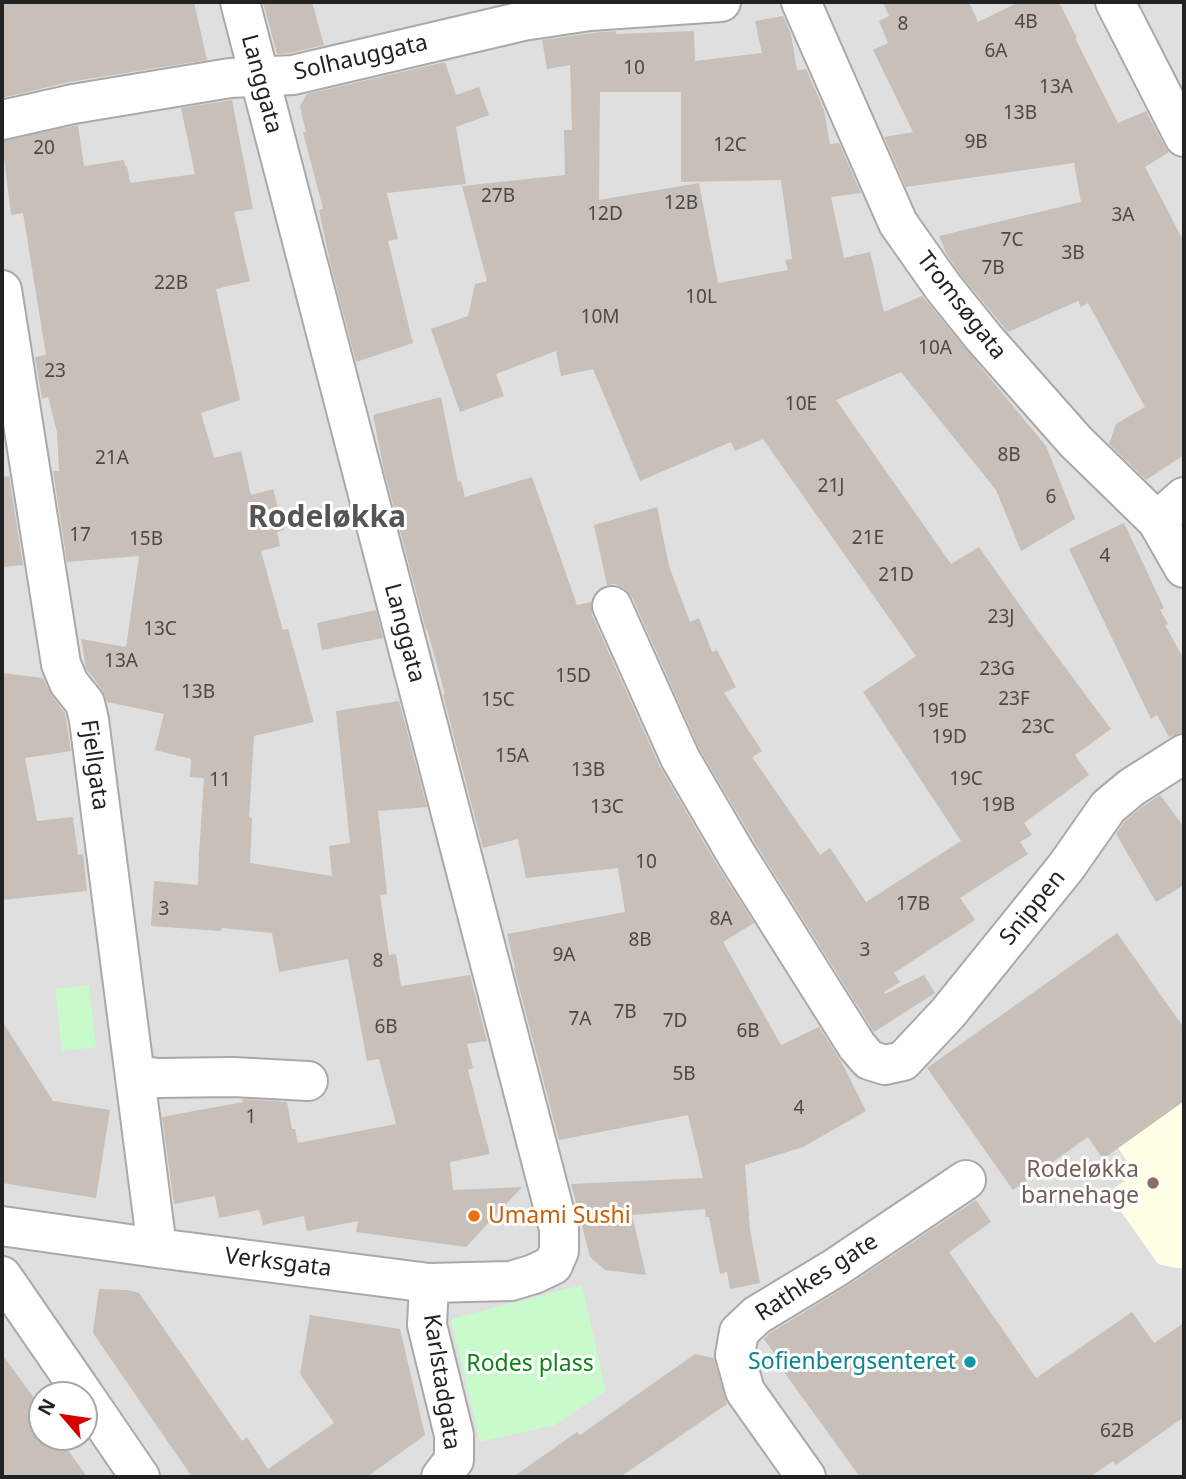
<!DOCTYPE html>
<html>
<head>
<meta charset="utf-8">
<style>
  body { margin:0 }
  #map { position:relative; width:1186px; height:1479px; overflow:hidden; background:#f2efe9; font-family:"Noto Sans",sans-serif }
  canvas { display:block }
  .frame { position:absolute; inset:0; border:4px solid #222; pointer-events:none }
  .north { position:absolute; left:28px; top:1381px; width:70px; height:70px; box-sizing:border-box; background:#fff; border:2px solid #a7a7a7; border-radius:50%; rotate:299deg; font-size:19px; font-weight:700; line-height:28px; text-align:center; color:#222 }
  .north::after { content:''; display:block; margin:auto; width:24px; height:32px; background:#d40000; clip-path:polygon(50% 0,100% 100%,50% 72%,0 100%) }
</style>
</head>
<body>
<div id="map">
<canvas width="1186" height="1479"></canvas>
<div class="frame"></div>
<div class="north">N</div>
</div>
<script>
const ctx = document.querySelector('canvas').getContext('2d');
ctx.lineJoin = 'round';
function fill(path, color) { ctx.fillStyle = color; ctx.fill(path, 'evenodd'); }
function stroke(path, color, width, dash) { ctx.strokeStyle = color; ctx.lineWidth = width; ctx.lineCap = dash ? 'butt' : 'round'; ctx.setLineDash(dash || []); ctx.stroke(path); }
function label(font, color, halo, rows, align = 'center') {
  ctx.font = font + ' "Noto Sans",sans-serif'; ctx.lineWidth = 6; ctx.setLineDash([]); ctx.textBaseline = 'middle'; ctx.strokeStyle = halo; ctx.fillStyle = color; for (const [text, x, y, turn = 0] of rows) {
    ctx.save(); ctx.translate(x, y); ctx.rotate((+turn || 0) * Math.PI / 180); ctx.textAlign = isNaN(turn) ? turn : align; if (halo) ctx.strokeText(text, 0, 0); ctx.fillText(text, 0, 0); ctx.restore();
  }
}
fill(new Path2D(`
  M2 2H1184V1477H2ZM42 1395H84V1437H42Z`), '#e0dfdf');
fill(new Path2D(`
  M1184 1101V1268H1176L1158 1264 1108 1193 1135 1173 1118 1148Z`), '#ffffe5');
fill(new Path2D(`
  M89 985 96 1047 62 1051 55 989Z
  M582 1285 606 1391 555 1425 480 1442 451 1319Z`), '#c8facc');
fill(new Path2D(`
  M2 2H194L207 60 69 82 2 98Z
  M263 2H312L324 45 290 53 277 54Z
  M883 2H969L978 22 1019 2H1059L1077 38H1075L1118 123 1146 111 1165 147 1169 152 1145 167 1184 242V455L1146 480 1109 444 1116 424 1145 407 1088 303 1081 307 1078 301 1008 332 960 274 946 253 939 236 1081 202 1074 163 906 187 884 137 913 132 873 50 888 43 879 21 889 16Z
  M783 16 791 34 797 70 806 69 824 110 830 144 839 143 861 193 831 197 844 258 870 252 884 312 922 296 1046 446 1075 519 1021 551 996 490 901 372 836 400 951 564 979 547 1033 624 1111 729 1075 755 1089 775 1024 823 1032 835 1020 842 1028 854 960 898 975 920 894 973 900 982 884 992 885 994 924 975 935 993 874 1032 755 843 699 748 632 597 624 588 615 584 607 585 594 525 657 507 669 566 690 622 699 618 712 652 717 650 736 687 724 693 762 751 752 757 820 855 830 848 866 902 961 841 863 692 916 656 763 439 735 451 731 442 640 481 593 369 561 376 556 351 496 374 504 396 460 412 431 329 468 316 475 284 487 281 462 186 565 175 564 130H572L570 65 547 69 542 40 592 33 616 31V34L694 31 695 61 762 53 755 21ZM600 92H681V182L781 180 792 259 785 260 788 270 718 283 699 183 599 200Z
  M445 62 456 95 479 87 489 115 456 127 466 184 387 193 398 239 388 241 413 343 356 362 330 262 319 210 323 209 303 132H306L300 106 307 94Z
  M232 100 253 209 234 212 250 281 216 289 240 400 201 413 214 458 241 451 251 495 273 489 284 530 277 532 280 546 261 551 283 630 288 629 314 722 254 736 249 817 252 818 250 863 332 876 329 846 350 843 336 711 399 701 427 807 378 811 387 894 380 895 389 955 396 954 401 986 470 975 487 1041 467 1044 473 1068 468 1070 490 1154 450 1162 453 1190 522 1187 466 1247 356 1232 358 1221 307 1231 304 1216 263 1225 259 1210 219 1218 215 1196 174 1204 162 1117 243 1102 242 1099 287 1102 292 1129H295L298 1143 396 1124 379 1059 367 1061 348 959 279 972 272 933 222 928 221 931 151 926 154 881 198 885 199 854 204 778 190 777 191 759 155 750 164 714 107 702 102 690 86 668 81 639 126 647 139 556 67 562 53 471H59L57 432 48 397 42 399 35 357 46 355 23 213 11 215 2 141 78 125 84 166 124 160 125 166H127L130 183 195 174 181 108Z
  M441 397 458 482 461 481 465 497 532 477 577 605 591 602 592 615 660 767 717 865 754 923 723 942 781 1045 819 1027 842 1063 866 1111 803 1147 745 1165 750 1230 760 1283 730 1289 727 1272 720 1274 709 1217H706L705 1209 632 1215 646 1275 605 1270 590 1257 571 1184 703 1178 688 1115 559 1140 514 968H515L507 934 625 912 618 868 526 878 518 839 483 848 443 695 445 694 427 629 426 630 384 470 373 415Z
  M9 476 23 565 2 567V477Z
  M1124 523 1164 608 1160 610 1168 624 1165 625 1184 659V732L1169 737 1157 715 1151 719 1069 549Z
  M376 610 383 638 322 650 317 623Z
  M2 673 43 678 52 696 65 713 71 751 25 758 37 821 73 817 78 855 83 854 87 891 2 900Z
  M1160 795 1184 827V885L1156 902 1116 834 1124 822 1145 805Z
  M1117 933 1184 1028V1101L1103 1159 1088 1137 1013 1190 927 1068Z
  M2 1021 53 1101 110 1110 96 1198 2 1183Z
  M976 1200 991 1222 949 1252 1036 1378 1132 1312 1154 1343 1184 1323V1417L1116 1465 1113 1461 1090 1477H860L784 1372 788 1373 764 1339 770 1333 847 1286Z
  M99 1289 128 1290 139 1293 242 1441 247 1437 268 1469 334 1423 300 1374 310 1315 400 1329 425 1435 367 1477H192L93 1333Z
  M2 1354 42 1409V1437H59L87 1477H2Z
  M695 1354 714 1358 727 1404 620 1477H513L577 1432 580 1435Z`), '#c7bfb8');
const minor = new Path2D(`
  M801 2 898 223 943 287 984 338 1076 442 1157 521 1184 568
  M1115 2 1184 137
  M2 120 73 104 230 78 293 75 523 21 590 11 721 2
  M2 290 61 664 69 683 85 703 89 720 157 1248
  M1157 521 1184 497
  M612 606 680 758 736 854 857 1046 869 1060 885 1065 903 1061 948 1013 1066 867 1108 807 1132 787 1184 754
  M136 1075 158 1078 233 1077 308 1081
  M2 1226 157 1248 429 1283 511 1281 534 1274 553 1265 559 1251V1229L240 2
  M2 1276 84 1395
  M429 1283 427 1325 454 1435V1460L441 1477
  M84 1395 140 1477
  M806 1477 745 1391 735 1355 739 1332 757 1315 835 1268 966 1180`);
stroke(minor, '#a9a9a9', 42);
stroke(minor, '#fff', 38);
for (const [x, y, r, color] of [
  [1153,1183,7,"#8d6e63"],
  [474,1216,7,"#e8710a"],
  [970,1362,7,"#0f9aa8"]
]) { const dot = new Path2D(); dot.arc(x, y, r, 0, 2 * Math.PI); ctx.fillStyle = color; ctx.fill(dot); stroke(dot, '#fff', 2.5); }
label('19px', '#4b4948', null, [
  ["4B",1026,23],
  ["8",903,25],
  ["6A",996,52],
  ["10",634,69],
  ["13A",1056,88],
  ["13B",1020,114],
  ["9B",976,143],
  ["12C",730,146],
  ["20",44,149],
  ["27B",498,197],
  ["12B",681,204],
  ["12D",605,215],
  ["3A",1123,216],
  ["7C",1012,241],
  ["3B",1073,254],
  ["7B",993,269],
  ["22B",171,284],
  ["10L",701,298],
  ["10M",600,318],
  ["10A",935,349],
  ["23",55,372],
  ["10E",801,405],
  ["8B",1009,456],
  ["21A",112,459],
  ["21J",831,487],
  ["6",1051,498],
  ["17",80,536],
  ["21E",868,539],
  ["15B",146,540],
  ["4",1105,557],
  ["21D",896,576],
  ["23J",1001,618],
  ["13C",160,630],
  ["13A",121,662],
  ["23G",997,670],
  ["15D",573,677],
  ["13B",198,693],
  ["23F",1014,700],
  ["15C",498,701],
  ["19E",933,712],
  ["23C",1038,728],
  ["19D",949,738],
  ["15A",512,757],
  ["13B",588,771],
  ["19C",966,780],
  ["11",220,781],
  ["19B",998,806],
  ["13C",607,808],
  ["10",646,863],
  ["17B",913,905],
  ["3",164,910],
  ["8A",721,920],
  ["8B",640,941],
  ["3",865,951],
  ["9A",564,956],
  ["8",378,962],
  ["7B",625,1013],
  ["7A",580,1020],
  ["7D",675,1022],
  ["6B",386,1028],
  ["6B",748,1032],
  ["5B",684,1075],
  ["4",799,1109],
  ["1",251,1118],
  ["62B",1117,1432]
]);
label('23px', '#222', '#fff', [
  ["Solhauggata",361,58,-13],
  ["Langgata",261,84,75],
  ["Tromsøgata",961,306,52],
  ["Langgata",404,633,75],
  ["Fjellgata",94,765,82],
  ["Snippen",1033,908,-51],
  ["Verksgata",278,1263,7],
  ["Rathkes gate",817,1278,-33],
  ["Karlstadgata",441,1382,81]
]);
label('23px', '#785e54', '#fff', [
  ["Rodeløkka",1139,1170],
  ["barnehage",1139,1196]
], 'right');
label('23px', '#c56008', '#fff', [
  ["Umami Sushi",488,1216]
], 'left');
label('23px', '#0d838f', '#fff', [
  ["Sofienbergsenteret",956,1362]
], 'right');
label('23px', '#0c8416', '#fff', [
  ["Rodes plass",530,1364]
]);
label('bold 30px', '#555', '#fff', [
  ["Rodeløkka",327,518]
]);
</script>
</body>
</html>
